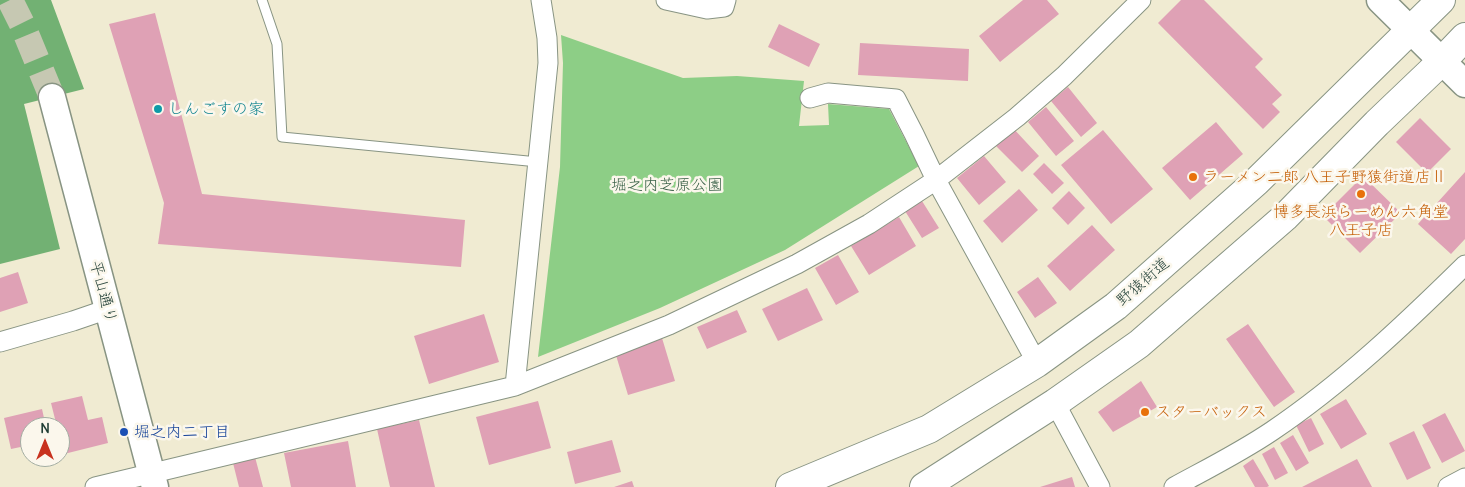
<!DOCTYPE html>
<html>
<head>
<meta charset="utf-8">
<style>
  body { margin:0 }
  #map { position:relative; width:1465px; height:487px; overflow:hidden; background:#f0ebd2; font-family:Delius,sans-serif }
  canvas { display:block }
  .north { position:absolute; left:20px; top:417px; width:50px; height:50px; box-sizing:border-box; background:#fbf7ec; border:1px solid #a3ada2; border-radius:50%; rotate:0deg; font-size:14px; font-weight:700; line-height:20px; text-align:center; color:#1f3d34 }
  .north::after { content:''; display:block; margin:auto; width:18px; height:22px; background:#c8321e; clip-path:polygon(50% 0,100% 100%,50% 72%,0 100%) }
</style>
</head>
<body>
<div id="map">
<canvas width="1465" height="487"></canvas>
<div class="north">N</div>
</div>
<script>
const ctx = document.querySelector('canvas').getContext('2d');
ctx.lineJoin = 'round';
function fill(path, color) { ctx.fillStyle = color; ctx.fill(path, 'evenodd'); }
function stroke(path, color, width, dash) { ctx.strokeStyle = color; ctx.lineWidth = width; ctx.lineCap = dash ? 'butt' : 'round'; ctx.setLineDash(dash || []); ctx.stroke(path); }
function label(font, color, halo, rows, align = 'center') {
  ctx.font = font + ' Delius,"Klee One",sans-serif'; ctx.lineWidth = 5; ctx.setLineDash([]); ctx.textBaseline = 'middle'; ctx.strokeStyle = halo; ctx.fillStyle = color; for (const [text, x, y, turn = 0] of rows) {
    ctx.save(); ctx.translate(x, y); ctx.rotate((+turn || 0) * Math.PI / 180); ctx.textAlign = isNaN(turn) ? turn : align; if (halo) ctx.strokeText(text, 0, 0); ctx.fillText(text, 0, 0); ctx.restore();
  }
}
fill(new Path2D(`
  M561 35 683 78 737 76 804 81 799 126 829 125 828 104 889 109 919 166 785 250 660 308 538 357 560 167 563 63Z`), '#8dce86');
fill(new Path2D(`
  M0 0H51L84 89 24 104 60 249 0 264Z`), '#72b173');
fill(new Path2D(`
  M1023 0H1047L1059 14 1000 62 979 36Z
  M1181 0H1204L1263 59 1255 67 1282 95 1272 104 1280 112 1263 129 1158 23Z
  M155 13 202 194 465 220 461 267 158 244 164 203 109 24Z
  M779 24 820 44 809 67 768 47Z
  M860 43 969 49 968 81 858 75Z
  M1068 87 1097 123 1081 137 1051 101Z
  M1046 107 1074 141 1056 156 1028 122Z
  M1420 118 1451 149 1427 173 1396 142Z
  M1216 122 1243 154 1190 200 1162 168Z
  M1012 127 1039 156 1022 172 994 144Z
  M1103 130 1153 189 1111 224 1061 165Z
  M984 156 1006 182 979 205 957 178Z
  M1044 163 1064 183 1052 194 1033 174Z
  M1465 172V239L1451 254 1418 224Z
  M1363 176 1401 213 1360 253 1323 216Z
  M1019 189 1038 210 1002 243 983 221Z
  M1069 191 1085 208 1068 225 1052 208Z
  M922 201 939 228 922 238 905 211Z
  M899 217 916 246 869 275 851 246Z
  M1092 225 1115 250 1070 291 1047 266Z
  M838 255 859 292 836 305 815 268Z
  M18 272 28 303 0 312V278Z
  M1038 277 1057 303 1035 318 1017 292Z
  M807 288 823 320 778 341 762 309Z
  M737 310 747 332 707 349 697 327Z
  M484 314 499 362 429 384 414 336Z
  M1248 324 1295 392 1274 407 1226 339Z
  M662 338 675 381 628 395 615 352Z
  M1141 381 1157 407 1113 432 1098 412Z
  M82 396 88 420 102 417 108 443 64 454 60 439V427H57L51 403Z
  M1346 399 1367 434 1341 449 1320 414Z
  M538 401 551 448 489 465 476 417Z
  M42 409 46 427H30V445L11 449 4 418Z
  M1445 413 1465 451 1442 463 1422 425Z
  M1311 418 1324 444 1309 452 1296 425Z
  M419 420 435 487H390L377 429Z
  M1414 431 1431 468 1407 480 1389 443Z
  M1293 435 1309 463 1296 471 1280 443Z
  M612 440 621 472 575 484 567 452Z
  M348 441 356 487H291L284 453Z
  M1274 447 1288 473 1275 480 1262 454Z
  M255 457 263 487H239L233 463Z
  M1253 459 1269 486 1267 487H1255L1243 466Z
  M1357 459 1372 487H1302Z
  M1072 477 1075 487H1040Z
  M632 481 634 487H614Z`), '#dfa1b5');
stroke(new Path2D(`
  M10 0 22 24 52 97`), '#c6c8b2', 26, [26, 13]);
const lane = new Path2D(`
  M262 0 277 44 282 137 538 162`);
const street = new Path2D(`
  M666 0 707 9 724 7 726 0
  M810 98 828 93 896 99 914 134 936 180 1037 363
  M0 342 73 321 108 309
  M515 386 548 63 547 38 541 0
  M1055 403 1100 487
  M95 487 515 386 669 325 797 264 869 224 936 180 1017 117 1064 76 1141 0
  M1174 487C1207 469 1241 452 1272 431 1343 383 1405 324 1465 265
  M1448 487 1465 478`);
const secondary = new Path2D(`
  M1380 0 1465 84
  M52 97 155 487`);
const primary = new Path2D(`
  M790 487 929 429 1037 363 1116 306 1256 182 1441 0
  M924 487 1055 403 1139 344 1285 217 1377 123 1442 61 1465 37`);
stroke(lane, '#889483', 11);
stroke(street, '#889483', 21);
stroke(secondary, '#889483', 29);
stroke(primary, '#889483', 30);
stroke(lane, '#fff', 9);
stroke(street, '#fff', 19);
stroke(secondary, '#fff', 26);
stroke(primary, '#fff', 28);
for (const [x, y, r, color] of [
  [158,109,5,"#0f9aa8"],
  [1193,177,5,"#e8710a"],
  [1361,194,5,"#e8710a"],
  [1145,412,5,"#e8710a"],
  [124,432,5,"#1a4fb4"]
]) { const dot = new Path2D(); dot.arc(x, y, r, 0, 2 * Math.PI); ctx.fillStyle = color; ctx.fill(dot); stroke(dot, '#fbf7ec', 2); }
label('16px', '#0d838f', '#fbf7ec', [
  ["しんごすの家",168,109]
], 'left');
label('16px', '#c56008', '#fbf7ec', [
  ["ラーメン二郎 八王子野猿街道店Ⅱ",1203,177],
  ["博多長浜らーめん六角堂",1361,212,"center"],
  ["八王子店",1361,230,"center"],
  ["スターバックス",1155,412]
], 'left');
label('16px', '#3a6148', '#fbf7ec', [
  ["堀之内芝原公園",667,185]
]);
label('16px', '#1f3d34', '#fbf7ec', [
  ["野猿街道",1143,282,-41],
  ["平山通り",103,292,75]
]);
label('16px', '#164399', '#fbf7ec', [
  ["堀之内二丁目",134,432]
], 'left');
</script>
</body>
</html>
